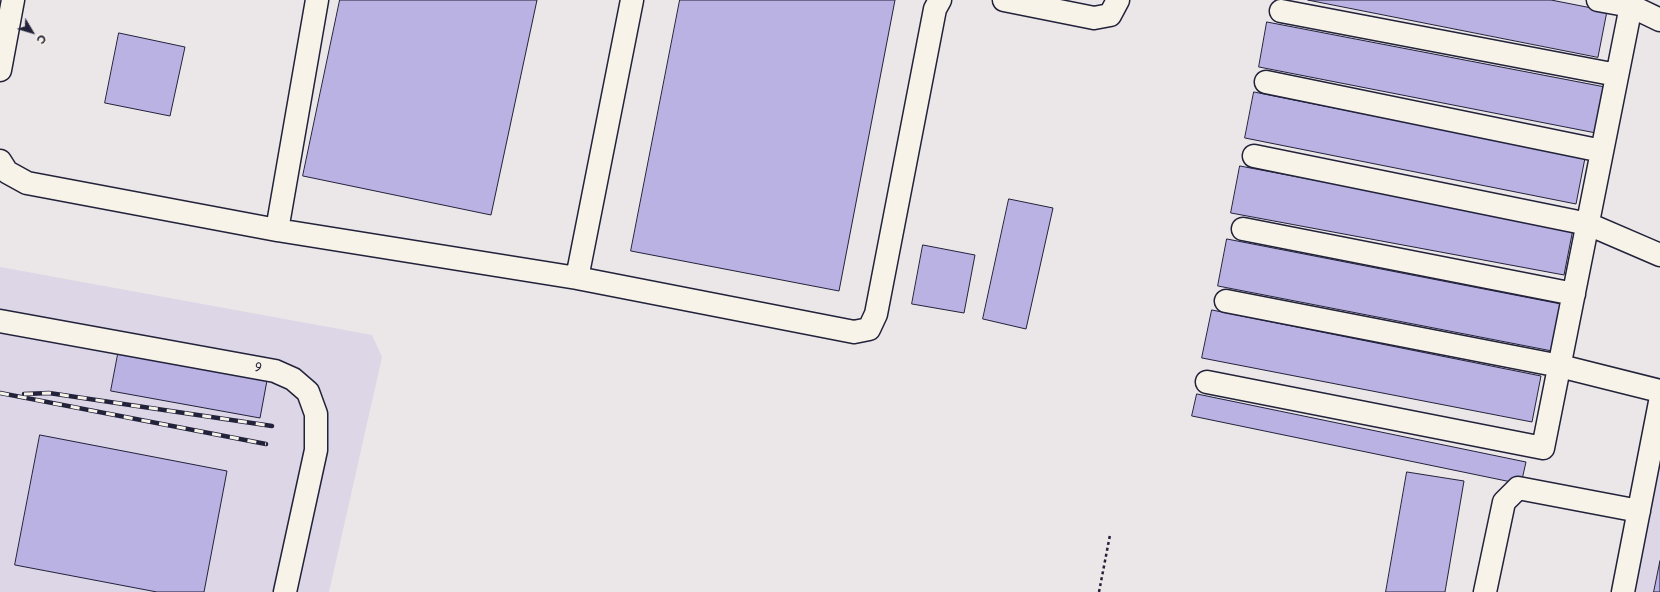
<!DOCTYPE html>
<html>
<head>
<meta charset="utf-8">
<style>
  body { margin:0 }
  #map { position:relative; width:1660px; height:592px; overflow:hidden; background:#ebe6e7; font-family:"Playpen Sans",sans-serif }
  canvas { display:block }
  .north { position:absolute; left:12px; top:12px; width:40px; height:40px; -webkit-text-stroke:3px #f7f3e8; paint-order:stroke; rotate:128deg; font-size:11px; font-weight:700; line-height:16px; text-align:center; color:#22223b }
  .north::after { content:''; display:block; margin:auto; width:14px; height:18px; background:#22223b; clip-path:polygon(50% 0,100% 100%,50% 72%,0 100%) }
</style>
</head>
<body>
<div id="map">
<canvas width="1660" height="592"></canvas>
<div class="north">С</div>
</div>
<script>
const ctx = document.querySelector('canvas').getContext('2d');
ctx.lineJoin = 'round';
function fill(path, color) { ctx.fillStyle = color; ctx.fill(path, 'evenodd'); }
function stroke(path, color, width, dash) { ctx.strokeStyle = color; ctx.lineWidth = width; ctx.lineCap = dash ? 'butt' : 'round'; ctx.setLineDash(dash || []); ctx.stroke(path); }
function label(font, color, halo, rows, align = 'center') {
  ctx.font = font + ' "Playpen Sans",sans-serif'; ctx.lineWidth = 4; ctx.setLineDash([]); ctx.textBaseline = 'middle'; ctx.strokeStyle = halo; ctx.fillStyle = color; for (const [text, x, y, turn = 0] of rows) {
    ctx.save(); ctx.translate(x, y); ctx.rotate((+turn || 0) * Math.PI / 180); ctx.textAlign = isNaN(turn) ? turn : align; if (halo) ctx.strokeText(text, 0, 0); ctx.fillText(text, 0, 0); ctx.restore();
  }
}
fill(new Path2D(`
  M0 267 372 335 382 357 329 592H0Z
  M1660 466V592H1635Z`), '#dcd6e6');
const building = new Path2D(`
  M340 0H537L491 215 303 176Z
  M680 0H895L839 291 631 251Z
  M1308 0H1551L1607 11 1598 57Z
  M1267 22 1605 87 1596 133 1259 67Z
  M119 33 185 47 170 116 105 103Z
  M1254 92 1585 158 1576 204 1245 138Z
  M1240 166 1573 229 1564 275 1231 213Z
  M1009 199 1053 208 1026 329 983 319Z
  M1227 239 1561 304 1552 351 1218 286Z
  M923 245 975 255 964 313 912 304Z
  M1212 310 1541 376 1532 422 1202 358Z
  M119 349 268 375 260 418 111 391Z
  M1197 394 1526 462 1521 484 1192 416Z
  M40 435 227 471 204 592H157L15 565Z
  M1407 472 1464 481 1445 592H1386Z
  M1660 561V592H1654Z`);
fill(building, '#b9b2e3');
stroke(building, '#22223b', 1);
const minor = new Path2D(`
  M632 0 577 278 854 332 869 329 876 314 935 9 940 0
  M1004 0 1094 18 1110 15 1118 0
  M1631 6 1660 20
  M1281 11 1617 75
  M0 70 13 0
  M1266 82 1602 151
  M1254 156 1588 224 1660 255
  M0 161 7 172 27 183 277 230 317 0
  M1243 229 1574 294
  M277 230 577 278
  M1226 301 1560 366 1660 391
  M0 321 275 371 293 379 308 392 316 414V450L285 592
  M1207 382 1543 448 1631 6 1598 0
  M1485 592 1504 502 1518 488 1639 511
  M1623 592 1660 402`);
stroke(minor, '#22223b', 25);
stroke(new Path2D(`
  M1099 592 1110 535`), '#22223b', 2.5, [3, 3]);
stroke(minor, '#f7f3e8', 22);
const rail = new Path2D(`
  M0 393 266 444
  M24 394 49 393 272 426`);
stroke(rail, '#22223b', 4.5);
stroke(rail, '#f7f3e8', 3, [9]);
label('12px', '#22223b', '#f7f3e8', [
  ["9",258,368,10]
]);
</script>
</body>
</html>
